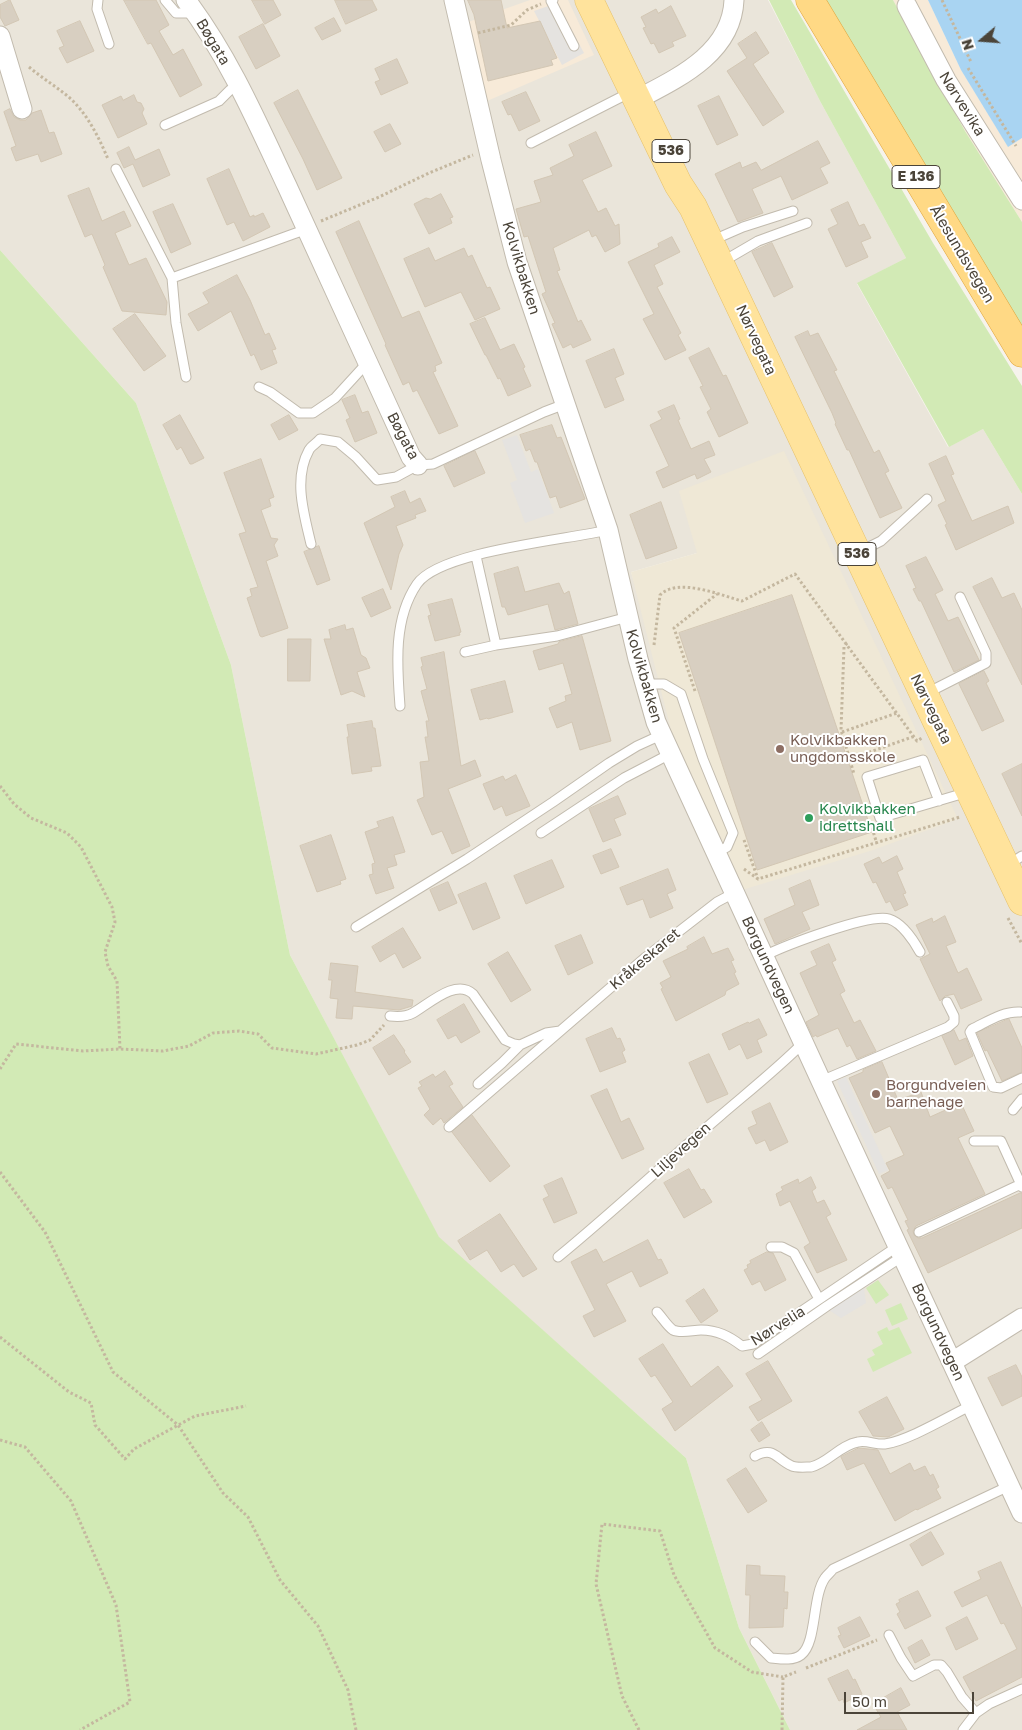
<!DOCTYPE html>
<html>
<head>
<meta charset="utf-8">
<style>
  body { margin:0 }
  #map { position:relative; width:1022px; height:1730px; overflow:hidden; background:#f6f3ec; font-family:"Golos Text",sans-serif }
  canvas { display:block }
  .north { position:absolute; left:957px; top:15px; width:50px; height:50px; -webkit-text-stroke:4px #fff; paint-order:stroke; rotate:252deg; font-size:14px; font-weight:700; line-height:20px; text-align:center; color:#4b4439 }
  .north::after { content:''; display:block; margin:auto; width:18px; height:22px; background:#4b4439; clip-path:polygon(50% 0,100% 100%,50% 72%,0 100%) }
  .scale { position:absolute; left:844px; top:1692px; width:130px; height:22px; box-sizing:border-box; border:2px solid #4b4439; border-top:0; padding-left:6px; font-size:15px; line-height:18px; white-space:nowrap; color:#4b4439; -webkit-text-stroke:4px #fff; paint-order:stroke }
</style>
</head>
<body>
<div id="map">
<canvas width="1022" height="1730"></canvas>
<div class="north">N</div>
<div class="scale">50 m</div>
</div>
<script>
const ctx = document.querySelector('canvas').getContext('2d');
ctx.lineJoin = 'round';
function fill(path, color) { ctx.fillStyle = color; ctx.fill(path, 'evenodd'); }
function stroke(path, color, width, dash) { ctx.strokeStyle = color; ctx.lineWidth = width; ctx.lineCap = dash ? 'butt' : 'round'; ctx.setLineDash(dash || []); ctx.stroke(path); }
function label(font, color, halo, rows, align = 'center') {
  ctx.font = font + ' "Golos Text",sans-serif'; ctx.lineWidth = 4; ctx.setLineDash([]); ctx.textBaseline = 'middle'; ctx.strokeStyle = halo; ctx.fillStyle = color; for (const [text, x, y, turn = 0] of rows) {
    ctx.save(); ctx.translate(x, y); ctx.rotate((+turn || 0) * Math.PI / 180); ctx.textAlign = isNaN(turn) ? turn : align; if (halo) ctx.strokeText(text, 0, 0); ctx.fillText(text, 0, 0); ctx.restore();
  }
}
fill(new Path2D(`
  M0 0H768L820 101 906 258 857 284 948 447 983 429 1022 494V1730H790L739 1628 686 1458 439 1238 290 955 231 665 136 403 0 250ZM697 553 742 890 710 815 631 572Z`), '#eae5da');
fill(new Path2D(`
  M530 0H568L594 55 487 101 468 22Z
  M893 0H928L961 70 1008 146 1022 138V222L965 131Z`), '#f7ead8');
fill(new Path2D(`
  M784 451 958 819 873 850 742 890 671 730 631 572 697 553 679 491Z`), '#efe8d6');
fill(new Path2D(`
  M769 0H791L933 243 1022 386V494L983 429 949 447 857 283 906 258 820 101Z
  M822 0H893L965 131 1022 222V328Z
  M0 250 136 403 231 665 290 955 439 1237 686 1458 739 1628 790 1730H0Z
  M878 1280 889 1295 876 1304 866 1288Z
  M901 1303 908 1319 892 1326 885 1310Z
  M887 1327 889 1331 899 1327 912 1353 873 1372 867 1359 875 1355 872 1350 883 1344 877 1332Z`), '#d2eab5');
fill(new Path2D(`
  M557 3 584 53 562 65 534 11Z
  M517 435 531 472 538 469 554 513 525 523 510 483 517 480 502 440Z
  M846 1077 888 1170 879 1174 837 1081Z
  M864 1288 866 1303 841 1318 829 1310Z`), '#e5e3e0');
fill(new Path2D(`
  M928 0H1022V138L1008 147 961 70Z`), '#a9d4f2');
const building = new Path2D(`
  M10 0 19 20 5 26 0 17V5Z
  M124 0H156L169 25 159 31 173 55 183 49 202 85 180 97 151 43 148 44Z
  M252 0H273L281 15 265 24Z
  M335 0H372L377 10 346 24Z
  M468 0H501L507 28 540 21 557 58 551 60 553 65 488 81 474 15Z
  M671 6 686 36 672 42 674 46 659 53 654 43 651 44 643 28 646 27 641 17 656 9 658 13Z
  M334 18 341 31 322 40 315 28Z
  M80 21 94 51 67 63 59 48 64 46 57 31Z
  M263 24 280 56 256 69 239 37Z
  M756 32 769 53 753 64 784 112 763 126 727 71 747 58 738 44Z
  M397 59 408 83 381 95 375 82 380 80 375 69Z
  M298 90 342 178 317 190 303 159 274 103Z
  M526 92 540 121 519 131 511 114 508 115 502 102Z
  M134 95 137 102 141 103 144 109 142 113 147 124 118 138 102 105 121 96 123 100Z
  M719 96 738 135 717 145 698 106Z
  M10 109 14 117 20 120H26L32 113 41 110 49 133 54 132 62 154 41 162 38 154 16 161 11 148 16 146 4 112Z
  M390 124 401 144 385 152 374 132Z
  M596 132 612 166 582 180 598 212 606 208 615 226 619 224 620 244 605 252 596 235 592 237 589 230 553 248 560 270 557 271 578 322 581 320 591 340 573 348 571 344 563 348 552 324 555 323 542 294 546 292 528 236 524 237 516 209 541 202 534 181 553 175 550 168 574 156 569 145Z
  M818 141 830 163 820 168 828 183 792 200 781 176 752 189 763 213 738 222 715 174 740 162 742 168 756 162 761 170Z
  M129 147 135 160 159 149 170 175 143 187 133 164 124 168 117 153Z
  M229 169 250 217 254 215V217L263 213 270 227 243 241 234 222 227 225 207 179Z
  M89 188 102 221 124 211 131 226 115 233 129 265 146 258 167 302 166 315 122 311 103 267 105 265 92 234 85 237 68 196Z
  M441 194 453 217 450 218 452 223 429 234 414 204 426 198 430 199Z
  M848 202 859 226 864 224 871 238 861 242 868 257 846 267 828 229 838 224 831 210Z
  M173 204 191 244 171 253 153 212Z
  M359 221 402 318 419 311 442 363 435 366 436 371 433 372 458 426 439 434 417 390 413 392 409 382 403 385 385 345 386 344 336 232Z
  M672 237 680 252 654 265 663 284 657 287 681 333 678 335 686 350 665 360 643 319 654 314 628 262 659 247 658 244Z
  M772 243 793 287 774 297 752 252Z
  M429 248 435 261 464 248 468 257 472 255 487 288 490 287 500 309 475 320 461 292 425 307 404 259Z
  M237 275 250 300 265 335 269 333 276 349 272 350 277 363 261 370 254 354 251 356 231 311 198 331 188 314 209 303 203 293Z
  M135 314 166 356 144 371 113 329Z
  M485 318 500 350 514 344 525 367 523 368 531 386 508 396 500 378 498 379 486 355H485L470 324Z
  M808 331 810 336 818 333 837 370 834 371 874 453 879 450 889 471 885 473 902 508 880 518 849 450H847L835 424 836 423 832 413 795 337Z
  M709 348 723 376 726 375 748 423 719 437 707 412 711 409 700 387 703 386 689 358Z
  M614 349 624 374 615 378 624 400 605 408 586 361Z
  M355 395 362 413 368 411 377 433 355 442 346 420 350 418 342 400Z
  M674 405 680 419 678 420 691 449 709 441 715 455 704 459 711 472 697 479 695 474 663 488 656 472 669 466 650 425 662 419 658 412Z
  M180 415 204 458 192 464H190L181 447 177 450 163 425Z
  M289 415 298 430 279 440 271 425Z
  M552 425 557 438 561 437 585 499 560 508 556 496 550 498 537 462H535L530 449 526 451 520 435Z
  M475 451 485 473 454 487 444 466Z
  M946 456 954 474 951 475 972 521 1008 506 1014 523 956 550 945 525 947 524 938 505 946 501 929 464Z
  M261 459 274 497 269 499 271 506 261 510 271 538 278 539 274 545 278 556 266 561 288 628 262 637 260 636 247 598 252 596 250 589 258 587 239 534 246 532 224 473Z
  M405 491 410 503 420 498 426 511 415 515 416 518 396 526 403 545 399 554 391 590 364 523 395 507 391 497Z
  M661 502 677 548 646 559 630 515Z
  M319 546 330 580 317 585 304 552Z
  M926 557 943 590 935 594 948 621 958 617 979 660 954 672 921 601H919L913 589 916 588 906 566Z
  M518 567 525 592 559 583 564 594 569 591 578 624 555 630 548 604 508 615 505 607H502L494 574Z
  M992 578 1002 598 1014 593 1022 610V685L973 587Z
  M383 589 391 608 371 617 362 598Z
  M792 595 872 832 757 870 679 633Z
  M452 599 461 632 459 633 460 635 435 641 428 616 431 615 428 605Z
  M345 625 346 630 353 628 361 655 366 658 370 668 357 672 365 697 352 691 341 695 324 639H331L329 630Z
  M582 636 611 741 580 750 572 722 557 728 549 708 566 701 565 696 572 694 563 663 539 670 533 651 558 644 559 642Z
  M288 639H311L310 681H288Z
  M444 652 461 766 475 760 481 776 448 789 470 846 452 854 442 831 432 835 417 800 424 797 420 762 429 761 425 737H428L426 721H429L421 691 427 689 421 667 423 666 421 658Z
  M984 671 989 681 986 683 1004 721 982 731 959 684Z
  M505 681 513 712 488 719 487 718 480 720 471 690Z
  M372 721 373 728H375L381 766 371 767 372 771 352 774 347 737H349L347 725Z
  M1022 764V816L1002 774Z
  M516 775 530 806 506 816 502 806 494 810 483 784 503 776 505 780Z
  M618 796 626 814 614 819 621 835 603 842 589 809Z
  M393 817 405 852 394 855 397 865 387 868 394 888 376 894 369 875 373 874 372 864 375 863 365 832 379 827 377 822Z
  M331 835 346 879 340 881 341 884 317 892 300 846Z
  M611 849 619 867 601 874 593 856Z
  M897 856 903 869 897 872 906 893 903 894 908 905 895 911 890 901 886 903 876 882 873 883 864 864 879 857 882 863Z
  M552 860 564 887 526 904 514 876Z
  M668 869 676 890 667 894 673 908 650 918 643 899 627 905 620 888Z
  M810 880 819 905 802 912 810 929 775 944 764 919 795 905 789 889Z
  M448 882 457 903 439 911 430 890Z
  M486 883 500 918 473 930 458 895Z
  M945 916 956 942 946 946 958 973 967 968 982 1000 961 1009 954 994 945 996 940 1001 920 959 930 954 916 925 932 918 933 922Z
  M403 928 421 958 403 968 395 953 380 962 372 947Z
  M581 935 593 963 568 975 555 946Z
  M704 937 712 954 728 948 734 960 731 961 736 972 734 973 739 984 726 991 725 995 676 1021 661 989 663 988 660 983 671 977 663 961 688 949 687 947Z
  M829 944 836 960 832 962 845 991 840 994 854 1023 860 1020 876 1051 857 1059 850 1045 847 1047 838 1028 817 1037 816 1035 813 1037 806 1022 819 1015 800 973 817 965 811 952Z
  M508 952 531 990 511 1002 488 964Z
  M331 963 358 966 355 992 413 1000 412 1006 399 1010 353 1006 352 1019 336 1018 338 999 330 998 332 980H329Z
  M464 1004 480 1032 461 1043 456 1035 448 1039 437 1020Z
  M759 1019 767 1035 757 1040 762 1052 747 1059 740 1044 729 1050 722 1034 748 1022 749 1023Z
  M1009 1019 1022 1048V1072L1002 1081 987 1050 985 1051 977 1033Z
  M612 1028 617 1039 620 1038 625 1050 622 1052 626 1062 600 1072 586 1039Z
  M954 1030 959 1041 966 1038 973 1056 955 1065 942 1036Z
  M394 1035 405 1051 404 1052 411 1062 389 1075 373 1048Z
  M709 1054 728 1094 707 1103 689 1063Z
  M882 1062 898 1100 921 1092 930 1117 961 1103 974 1131 958 1138 985 1194 916 1226 913 1231 914 1235 918 1238H922L1020 1193H1022V1228L928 1273 907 1230 909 1229 905 1221 908 1220 892 1187 888 1189 881 1176 890 1171 886 1163 904 1155 890 1126 875 1133 849 1078 863 1072V1070Z
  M445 1071 453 1084 449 1086 463 1107 444 1123 441 1118 433 1125 424 1115 430 1109 418 1088 422 1086 419 1082 433 1074 435 1077Z
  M607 1089 621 1122 629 1118 644 1149 622 1159 591 1096Z
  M770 1103 788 1142 770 1151 765 1140 756 1144 748 1128 757 1124 752 1112Z
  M472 1115 510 1166 490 1182 452 1132Z
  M689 1169 701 1190 704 1189 712 1202 684 1218 664 1183Z
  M811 1177 816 1188 812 1191 817 1203 824 1200 831 1214 826 1217 847 1260 817 1273 804 1247 810 1243 790 1201 780 1206 776 1194 783 1190 781 1187 798 1179 799 1183Z
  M562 1178 577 1213 554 1223 543 1199 549 1196 544 1186Z
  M500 1214 537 1269 523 1277 514 1264 501 1272 487 1250 470 1260 458 1241Z
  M648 1240 658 1260 661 1259 668 1273 640 1287 632 1271 606 1284 626 1321 594 1337 583 1316 595 1310 571 1262 596 1249 603 1262Z
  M767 1252 773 1253 786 1280 765 1291 760 1281 752 1285 744 1270 748 1268 747 1265 751 1263 750 1261Z
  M704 1289 718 1311 701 1323 686 1301Z
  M663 1344 691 1387 718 1366 733 1386 675 1431 662 1409 673 1402 655 1375 651 1377 639 1359Z
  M768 1361 792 1401 758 1421 749 1407 762 1400 746 1374Z
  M1016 1365 1022 1377V1396L1002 1406 988 1378Z
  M887 1397 904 1429 888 1437 873 1436 859 1412Z
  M762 1422 770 1435 759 1442 751 1430Z
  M859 1448 878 1450 890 1474 910 1463 914 1471 925 1466 930 1476 933 1474 939 1487 936 1489 941 1498 917 1510 916 1509 895 1521 864 1463 847 1470 841 1457Z
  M746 1468 767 1501 748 1513 727 1480Z
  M931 1532 944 1554 922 1566 910 1545Z
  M1001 1562 1022 1609V1677L976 1701 963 1677 1017 1649 1004 1623 1001 1624 987 1595 962 1607 954 1592 981 1579 978 1572Z
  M747 1565 760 1566V1575L785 1576 784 1592H788L787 1609 784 1608 783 1627 749 1628 750 1595H746Z
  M918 1591 931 1616 905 1629 897 1614 900 1612 896 1604 900 1602 899 1600Z
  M860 1617 870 1636 844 1648 838 1636 841 1635 838 1628Z
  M967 1617 978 1639 956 1650 946 1628Z
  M922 1640 930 1655 915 1663 908 1648Z
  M848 1670 853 1680 855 1679 862 1694 844 1703 843 1699 839 1701 828 1679Z
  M901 1688 910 1705 897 1712 907 1730H857L881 1717 873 1704Z`);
fill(building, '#d8cfc1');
stroke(building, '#d3c7b4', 1);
const service = new Path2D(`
  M98 0 97 9 109 44
  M165 0 176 13H195
  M553 0 551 1 574 46
  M165 125 219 101 230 90 238 85
  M531 143 631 92
  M116 169 172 278 176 323 186 377
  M711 241 743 227 793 211
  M722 262 758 241 807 223
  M172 278 307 229
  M259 387 270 392 299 413H313L335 398 367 363
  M311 544C304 514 293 479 309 450 311 446 317 443 320 439L338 442 356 457 377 480 396 477 418 465 433 464 544 412 565 404
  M859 552 881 541 927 499
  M476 556 496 645
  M465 652 496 645 557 636 628 617
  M645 684H664L681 694 703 759 733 833 727 847 716 853
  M927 693 986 663V653L960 597
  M400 706C397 666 393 619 417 584 440 551 566 540 608 530
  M939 801 923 760 867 777 880 818 968 792
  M541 833 624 778 670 754
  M1008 865 1022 856
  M356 927 467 859 553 802 609 763 637 746 661 735
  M764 956C784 946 869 913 889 919 902 923 914 941 920 952
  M1020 1012C1003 1011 987 1022 972 1029L970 1032 993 1087 1001 1088 1022 1078
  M390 1016C399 1017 406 1017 413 1013 429 1004 456 978 473 994L505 1040 514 1044 520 1045 546 1033 560 1031
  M821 1081 948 1027 954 1022V1016L947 1002
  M478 1084 502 1063 520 1045
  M1013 1110 1022 1099
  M449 1127 646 957 717 902 734 893
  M974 1141H1001L1022 1187
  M919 1232 1021 1184
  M771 1247H782L794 1253 819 1299
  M558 1257C614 1211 666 1162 720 1116 748 1092 777 1069 803 1043
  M657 1312C662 1317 667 1326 673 1330 681 1334 693 1330 701 1330 717 1330 729 1336 742 1346L753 1344 898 1246
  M758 1354 827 1306 903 1256
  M755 1456C774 1446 776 1459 792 1466 796 1468 806 1467 811 1467 828 1463 840 1445 858 1442 867 1440 876 1445 885 1444 908 1441 949 1416 972 1405
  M889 1635 901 1658 913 1676 934 1665H941L947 1672 962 1697 976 1713
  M755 1642 771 1658C781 1659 793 1661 801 1655 817 1643 812 1596 825 1578 827 1575 831 1572 833 1569L1009 1486
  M963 1730 976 1713 989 1704 1022 1689`);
const minor = new Path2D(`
  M186 0C229 57 257 122 287 186 329 276 369 367 411 457L418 465
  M454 0 491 160 517 262 608 530 638 659 656 722 827 1094 1022 1513
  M907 6 946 80 1022 200
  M0 36 22 109
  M638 99C678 78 732 53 734 0
  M952 1362 1022 1318`);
const primary = new Path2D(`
  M589 0 678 184 693 207 1022 901`);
const trunk = new Path2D(`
  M810 0 1022 353`);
stroke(service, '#c2bbae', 11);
stroke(minor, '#c2bbae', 21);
stroke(primary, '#e6c16a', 29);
stroke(trunk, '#e0a43c', 29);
stroke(new Path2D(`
  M942 0 971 62
  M478 33 511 25 527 10 541 4
  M29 67C43 79 59 88 72 100 89 117 99 138 108 159
  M968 68 1016 146
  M321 221 379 197 429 173 473 155
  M847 643 844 647 841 730 854 774
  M654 645 660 595C678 577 720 595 742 601L795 574 917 741 922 738
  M695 691 674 628 717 594
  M842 732 897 713
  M850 759 915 736
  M0 786 14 804 31 818 67 833 81 847 112 907 115 922 105 952 108 966 117 981 120 1049
  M872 828 877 844
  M744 840 758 879
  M744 869 758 879 960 817
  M1008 918 1022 944
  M0 1069 16 1044 83 1051 120 1049 163 1051 189 1046 213 1033 239 1031 258 1034 272 1048 316 1054 357 1045 370 1040 384 1025
  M0 1172 45 1232 113 1372 178 1425 223 1493 248 1517 280 1580 318 1626 348 1690 356 1730
  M0 1337 69 1392 91 1403 95 1425 125 1459 134 1449 195 1416 246 1406
  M0 1440 25 1447 71 1501 116 1605 130 1702 80 1730
  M806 1668 877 1640
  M639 1730 622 1696 596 1584 602 1524 660 1531 674 1575 715 1648 752 1672 783 1677
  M782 1730 783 1677 796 1672`), '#c4b79f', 3, [2.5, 2.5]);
stroke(service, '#fff', 9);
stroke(minor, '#fff', 19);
stroke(primary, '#ffe39c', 28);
stroke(trunk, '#ffd985', 28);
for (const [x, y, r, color] of [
  [780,749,5,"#8d6e63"],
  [809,818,5,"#2e9e5b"],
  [876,1094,5,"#8d6e63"]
]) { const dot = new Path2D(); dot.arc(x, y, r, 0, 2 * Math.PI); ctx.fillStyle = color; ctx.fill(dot); stroke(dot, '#fff', 2); }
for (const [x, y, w] of [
  [671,151,38],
  [916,177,48],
  [857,554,38]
]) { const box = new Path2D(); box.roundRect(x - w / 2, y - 11.5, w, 23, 4); ctx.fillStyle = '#fff'; ctx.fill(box); stroke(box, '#4b4439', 1); }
label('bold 14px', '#4b4439', null, [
  ["536",671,151],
  ["E 136",916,177],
  ["536",857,554]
]);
label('15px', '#4b4439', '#fff', [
  ["Bøgata",213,42,59],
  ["Nørvevika",962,104,58],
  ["Ålesundsvegen",962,254,59],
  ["Kolvikbakken",521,268,73],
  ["Nørvegata",756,340,65],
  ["Bøgata",403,436,62],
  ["Kolvikbakken",644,676,74],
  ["Nørvegata",931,709,64],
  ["Kråkeskaret",645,959,-40],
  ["Borgundvegen",768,965,65],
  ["Liljevegen",681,1150,-42],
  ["Nørvelia",778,1326,-32],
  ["Borgundvegen",938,1332,65]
]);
label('15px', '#785e54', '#fff', [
  ["Kolvikbakken",790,740],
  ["ungdomsskole",790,757],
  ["Borgundveien",886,1085],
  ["barnehage",886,1102]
], 'left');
label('15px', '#27864d', '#fff', [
  ["Kolvikbakken",819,809],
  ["idrettshall",819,826]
], 'left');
</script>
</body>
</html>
